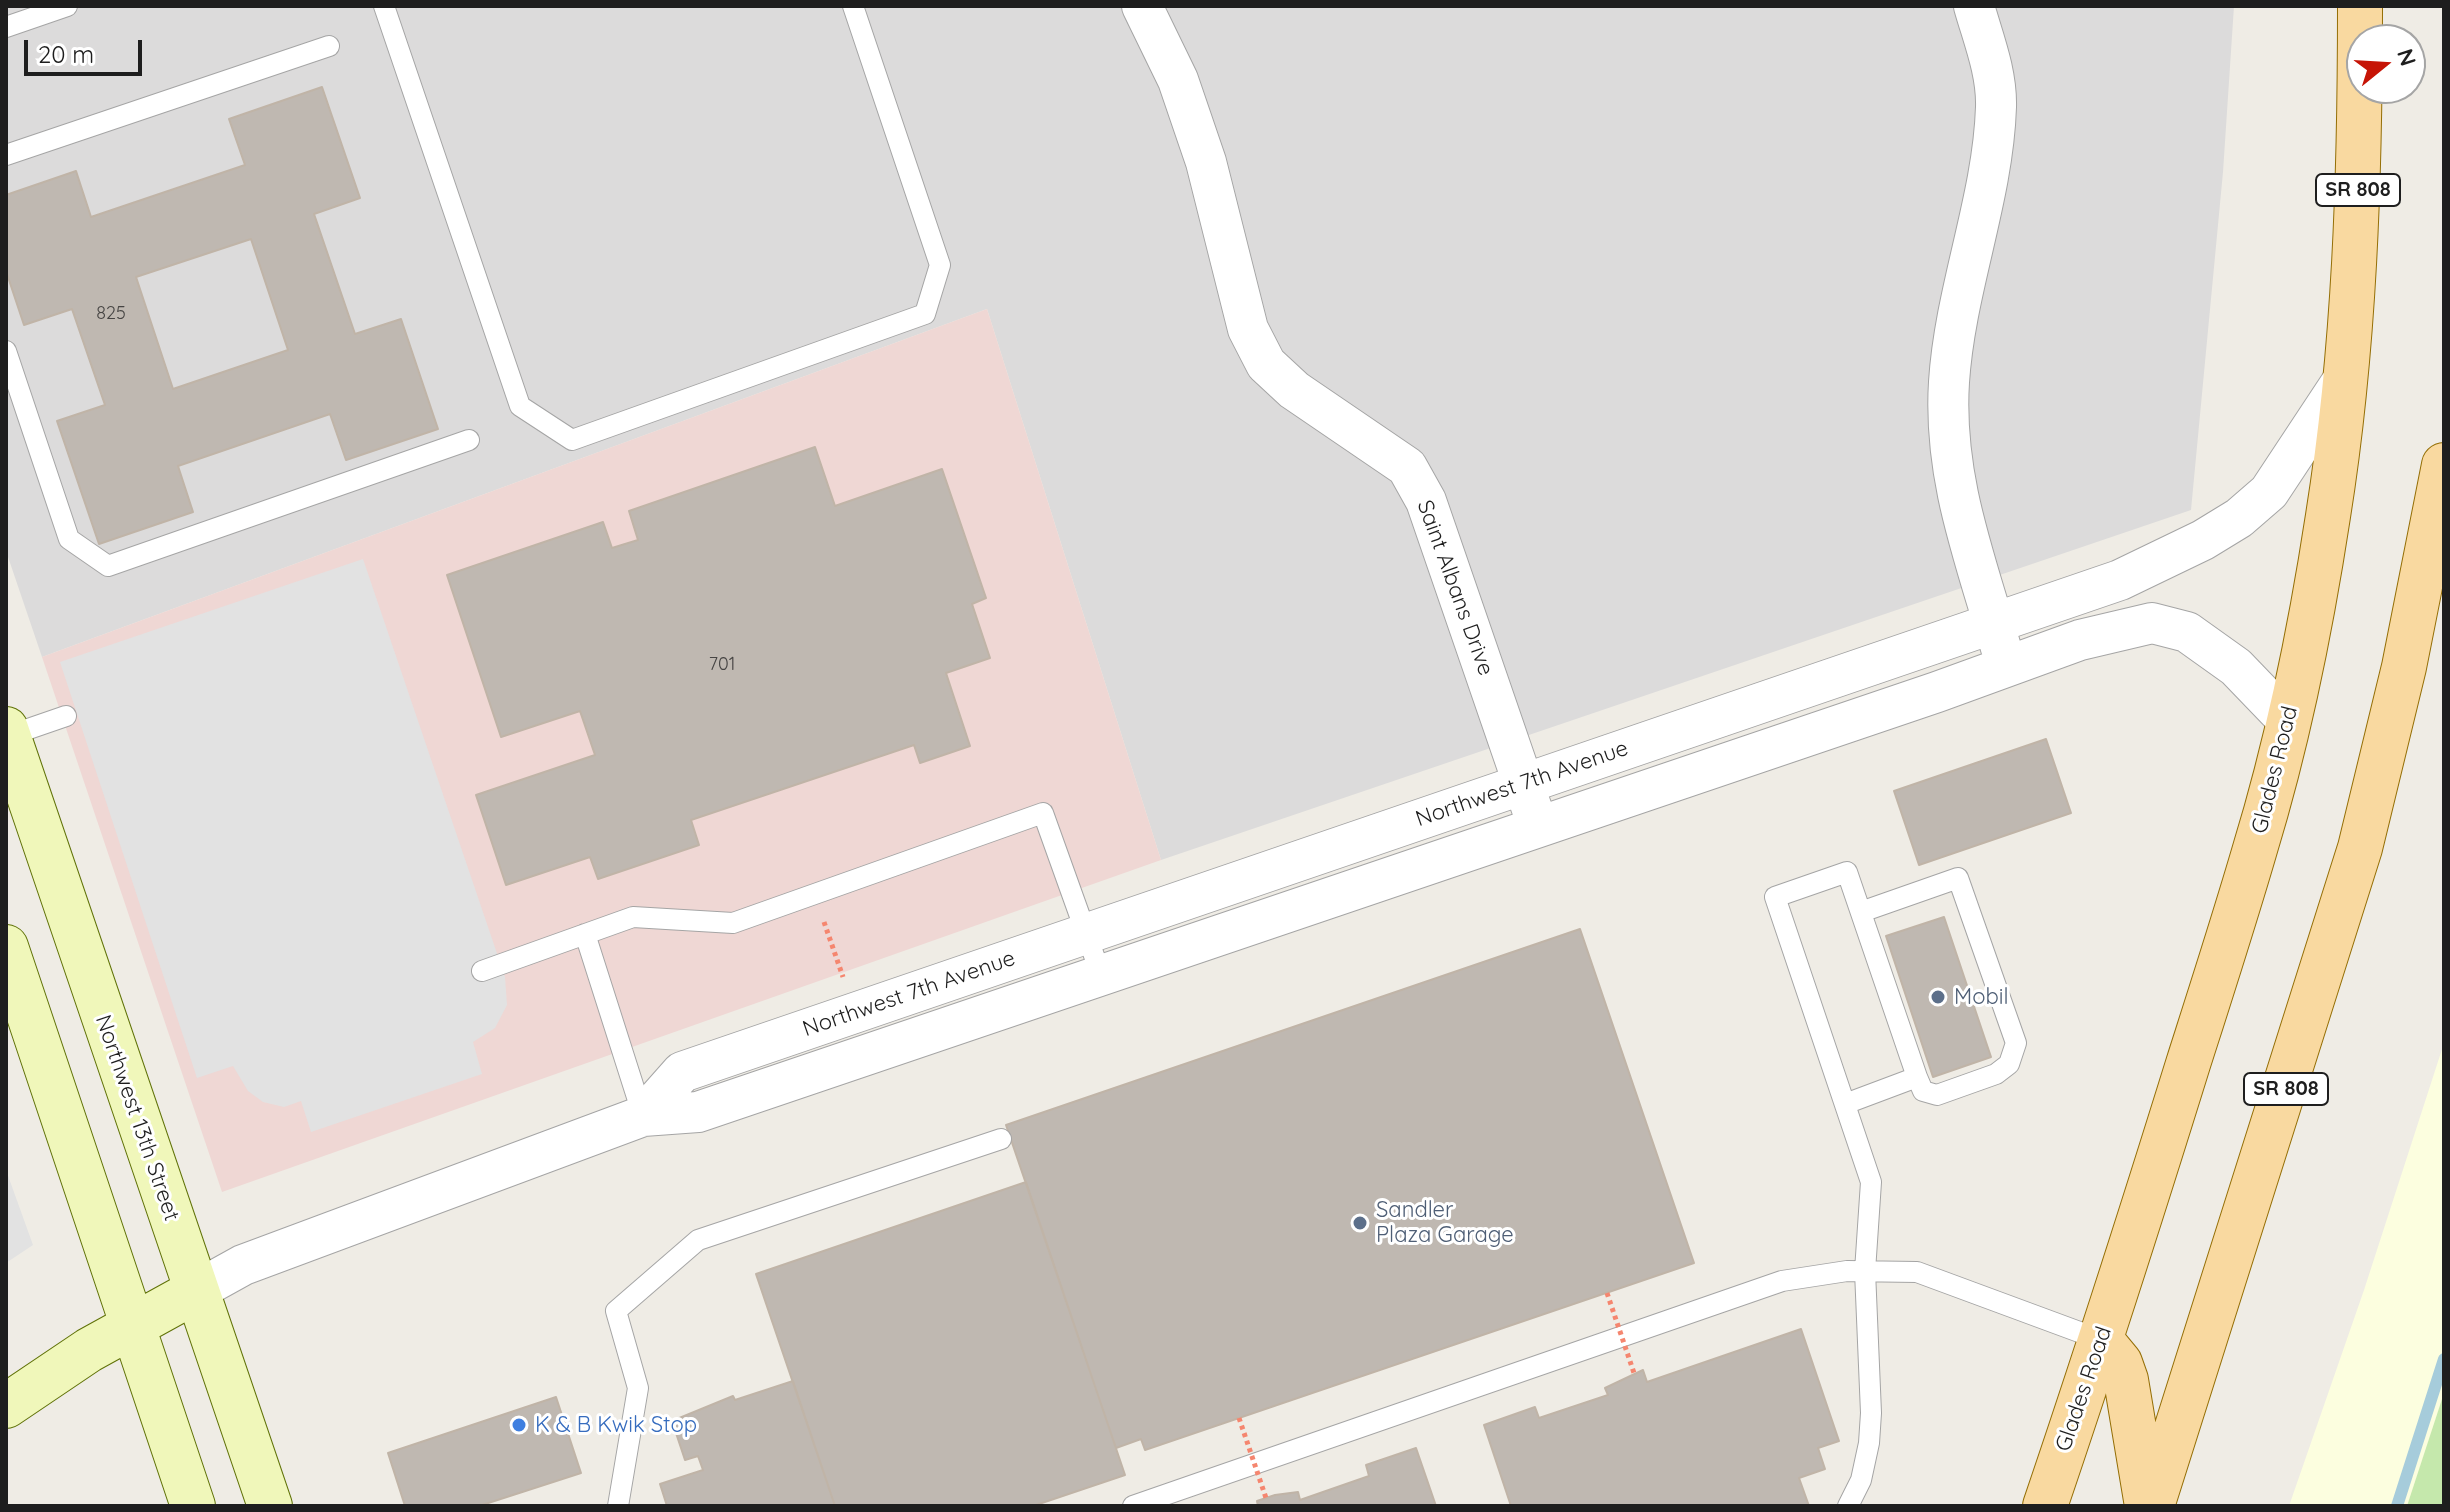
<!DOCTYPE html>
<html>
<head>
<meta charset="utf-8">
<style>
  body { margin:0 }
  #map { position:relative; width:2450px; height:1512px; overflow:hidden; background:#efece5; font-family:Quicksand,sans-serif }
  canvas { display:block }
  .frame { position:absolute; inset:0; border:8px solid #1e1e1e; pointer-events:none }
  .north { position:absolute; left:2346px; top:24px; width:80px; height:80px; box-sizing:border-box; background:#fff; border:2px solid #a5a5a5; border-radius:50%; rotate:72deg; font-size:22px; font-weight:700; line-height:32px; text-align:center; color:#1e1e1e }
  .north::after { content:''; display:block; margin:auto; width:28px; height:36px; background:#c61406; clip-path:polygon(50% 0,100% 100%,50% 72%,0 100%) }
  .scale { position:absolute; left:24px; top:40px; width:118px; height:36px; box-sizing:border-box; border:4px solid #1e1e1e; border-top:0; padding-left:10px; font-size:24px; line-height:28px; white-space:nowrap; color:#1e1e1e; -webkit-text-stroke:6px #fff; paint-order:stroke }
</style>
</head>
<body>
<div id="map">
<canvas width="2450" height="1512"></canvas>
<div class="frame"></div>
<div class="north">N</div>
<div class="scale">20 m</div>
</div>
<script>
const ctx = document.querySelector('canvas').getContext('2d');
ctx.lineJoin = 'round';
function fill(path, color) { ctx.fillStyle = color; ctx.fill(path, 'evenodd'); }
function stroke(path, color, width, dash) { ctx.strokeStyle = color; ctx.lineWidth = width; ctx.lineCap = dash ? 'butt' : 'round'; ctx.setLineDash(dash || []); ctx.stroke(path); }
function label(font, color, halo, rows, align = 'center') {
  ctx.font = font + ' Quicksand,sans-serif'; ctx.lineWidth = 6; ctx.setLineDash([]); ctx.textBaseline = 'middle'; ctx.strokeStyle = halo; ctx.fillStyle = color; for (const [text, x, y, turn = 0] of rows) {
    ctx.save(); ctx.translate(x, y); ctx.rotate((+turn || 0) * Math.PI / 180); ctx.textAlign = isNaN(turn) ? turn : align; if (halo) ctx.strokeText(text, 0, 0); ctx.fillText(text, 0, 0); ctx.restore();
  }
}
fill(new Path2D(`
  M6 6H2234L2223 172 2191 510 1161 860 987 309 42 657 6 551Z`), '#dcdbdb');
fill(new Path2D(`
  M987 309 1161 860 222 1192 42 657Z`), '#efd7d4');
fill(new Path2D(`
  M2444 1043V1506H2289L2364 1290Z`), '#fcfedf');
fill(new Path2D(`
  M2444 1393V1506H2407Z`), '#c5e8ac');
fill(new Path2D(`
  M363 559 505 977 507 1005 495 1028 473 1042 482 1074 311 1132 301 1101 284 1107 263 1102 248 1091 233 1066 197 1078 60 662Z
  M6 1170 33 1245 6 1263Z`), '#e2e2e2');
stroke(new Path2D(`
  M2397 1506 2444 1359`), '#a6ccdb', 12);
const building = new Path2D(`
  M322 87 360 198 314 214 355 334 401 319 438 429 346 460 330 414 178 466 193 512 99 544 57 421 105 405 72 309 24 325 6 271V195L76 171 91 217 245 165 229 119ZM251 239 288 350 173 389 136 277Z
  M815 447 835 506 942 469 986 598 972 604 990 658 946 673 970 746 920 763 914 745 691 820 699 845 598 879 590 857 506 885 476 795 595 755 580 711 501 737 447 575 603 522 612 548 638 540 629 511Z
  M2046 739 2071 813 1919 865 1894 791Z
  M1944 917 1991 1057 1933 1077 1886 936Z
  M1580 929 1694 1263 1145 1450 1141 1439 1116 1448 1006 1125Z
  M1026 1182 1125 1475 1033 1506H835L756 1274Z
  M1801 1329 1839 1441 1818 1448 1825 1469 1799 1478 1809 1506H1511L1484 1425 1535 1407 1539 1418 1608 1395 1605 1388 1643 1370 1647 1382Z
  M793 1381 835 1506H667L660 1484 703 1470 698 1456 685 1460 672 1421 733 1396 735 1400Z
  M556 1397 581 1473 479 1506H405L388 1453Z
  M1416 1448 1436 1506H1258L1257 1501 1275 1495 1298 1492 1300 1500 1369 1476 1366 1465Z`);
fill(building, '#bfb8b1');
stroke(building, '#c0b4a7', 2);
const lane = new Path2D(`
  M384 6 520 406 572 440 925 314 940 265 853 6
  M6 27 67 6
  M6 155 329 46
  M6 351 69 539 108 566 469 440
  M8 736 66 716
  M1861 912 1958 878 2016 1043 2009 1064 1996 1074 1937 1095 1923 1091 1917 1077
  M585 934 643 1116
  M482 971 633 917 733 923 1043 813 1101 975
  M1845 1104 1917 1077 1847 872 1775 897 1871 1182 1865 1271 1871 1413 1869 1443 1861 1480 1848 1506
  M618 1506 638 1388 616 1311 698 1240 1001 1139
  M1133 1506 1782 1281 1847 1271 1917 1272 2101 1340`);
const street = new Path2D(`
  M1142 6 1178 80 1206 162 1248 329 1266 364 1294 390 1407 467 1426 501 1532 809
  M1974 6C1983 38 1997 72 1996 107 1993 199 1955 289 1949 382 1943 477 1975 558 2001 648
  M643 1116 682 1072 2120 580 2203 540 2239 518 2269 492 2347 374
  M196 1291 243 1265 643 1116 698 1112 1937 692 2080 640 2152 623 2187 632 2236 667 2288 721`);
const secondary = new Path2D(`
  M6 729 270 1506
  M6 947 193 1506
  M6 1406 89 1350 196 1291`);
const primary = new Path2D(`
  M2101 1340 2120 1363 2126 1380 2147 1506
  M2045 1506C2095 1359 2142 1212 2188 1064 2211 992 2234 921 2255 849 2288 741 2311 627 2328 516 2355 347 2360 177 2360 6
  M2152 1506 2360 848 2404 667 2444 465`);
stroke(lane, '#a5a5a5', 22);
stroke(street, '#a5a5a5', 42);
stroke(secondary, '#607208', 46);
stroke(primary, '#946e05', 46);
stroke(new Path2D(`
  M824 922 843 977`), '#f5866f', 5, [4, 4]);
stroke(lane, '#fff', 20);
stroke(street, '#fff', 40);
stroke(secondary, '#f0f7ba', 44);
stroke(primary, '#f9d9a0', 44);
stroke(new Path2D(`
  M1607 1293 1634 1373
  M1239 1418 1266 1498`), '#f5866f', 5, [4, 4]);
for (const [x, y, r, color] of [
  [1938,997,8,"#5c6f8a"],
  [1360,1223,8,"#5c6f8a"],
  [519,1425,8,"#3f7fe0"]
]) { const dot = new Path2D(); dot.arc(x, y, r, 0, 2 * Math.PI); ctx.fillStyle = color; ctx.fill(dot); stroke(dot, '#fff', 3); }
label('18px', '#464443', null, [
  ["825",111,314],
  ["701",722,665]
]);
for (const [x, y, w] of [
  [2358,190,84],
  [2286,1089,84]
]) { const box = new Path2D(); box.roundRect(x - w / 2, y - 16, w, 32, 6); ctx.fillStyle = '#fff'; ctx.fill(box); stroke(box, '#1e1e1e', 2); }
label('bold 20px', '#1e1e1e', null, [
  ["SR 808",2358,190],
  ["SR 808",2286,1089]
]);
label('22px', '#1e1e1e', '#fff', [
  ["Saint Albans Drive",1455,588,70],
  ["Glades Road",2275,770,-76],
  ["Northwest 7th Avenue",1522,784,-19],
  ["Northwest 7th Avenue",909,994,-19],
  ["Northwest 13th Street",137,1118,71],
  ["Glades Road",2084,1389,-71]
]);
label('22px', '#4e5e75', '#fff', [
  ["Mobil",1954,997],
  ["Sandler",1376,1210],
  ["Plaza Garage",1376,1235]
], 'left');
label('22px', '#366cbe', '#fff', [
  ["K & B Kwik Stop",535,1425]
], 'left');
</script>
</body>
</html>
